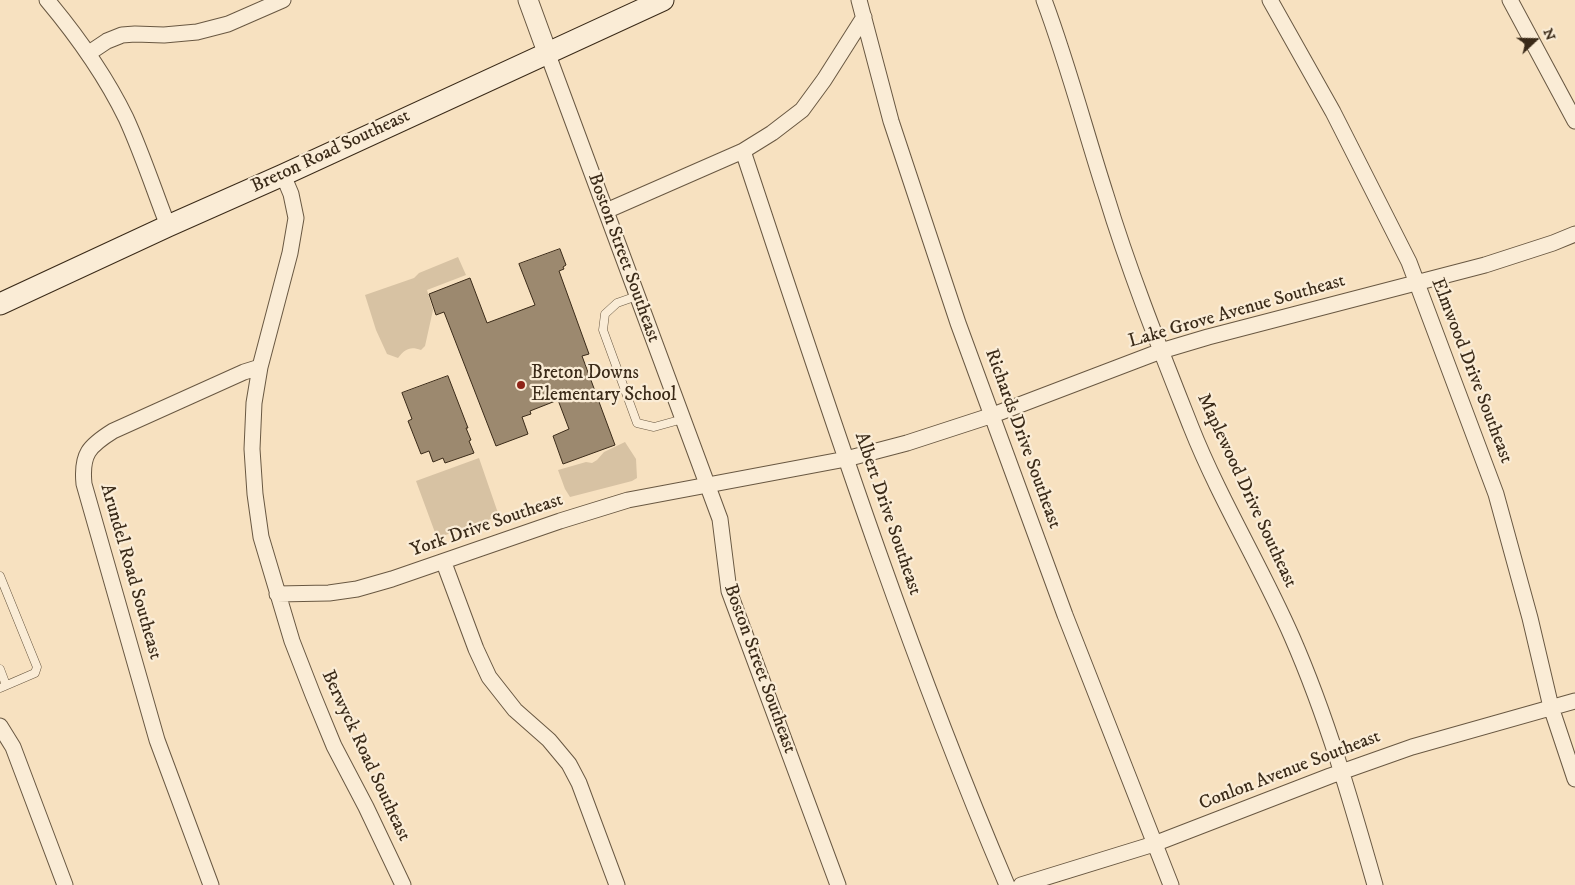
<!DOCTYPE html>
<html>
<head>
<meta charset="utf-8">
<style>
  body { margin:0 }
  #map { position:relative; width:1575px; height:885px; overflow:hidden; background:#f7e1c0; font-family:"IM FELL DW Pica",serif }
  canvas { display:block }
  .north { position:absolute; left:1510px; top:15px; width:50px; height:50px; -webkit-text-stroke:4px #faecd6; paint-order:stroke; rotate:69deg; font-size:14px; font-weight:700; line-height:20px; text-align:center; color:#3a2a18 }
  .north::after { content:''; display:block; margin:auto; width:18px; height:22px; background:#3a2a18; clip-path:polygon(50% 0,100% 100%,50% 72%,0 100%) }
</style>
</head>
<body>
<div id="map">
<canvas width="1575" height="885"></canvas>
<div class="north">N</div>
</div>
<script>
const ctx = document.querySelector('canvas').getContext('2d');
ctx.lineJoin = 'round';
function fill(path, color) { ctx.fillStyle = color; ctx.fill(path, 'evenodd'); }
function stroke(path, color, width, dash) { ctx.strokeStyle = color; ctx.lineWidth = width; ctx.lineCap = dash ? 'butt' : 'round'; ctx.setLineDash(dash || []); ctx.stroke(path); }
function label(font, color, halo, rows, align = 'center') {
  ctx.font = font + ' "IM FELL DW Pica",serif'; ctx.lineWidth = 4.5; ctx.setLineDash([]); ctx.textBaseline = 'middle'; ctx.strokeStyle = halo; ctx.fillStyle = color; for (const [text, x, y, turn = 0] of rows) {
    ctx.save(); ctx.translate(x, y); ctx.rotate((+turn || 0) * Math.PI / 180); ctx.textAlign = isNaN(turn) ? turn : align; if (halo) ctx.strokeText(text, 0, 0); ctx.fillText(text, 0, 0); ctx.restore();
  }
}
fill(new Path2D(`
  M458 257 466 275 427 290 433 310 425 346 421 350C410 346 405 349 398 358L387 354 376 330 365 295 414 278 419 273Z
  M625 442 636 459 637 478 632 481 570 497 565 489 558 470 586 462 592 463 597 460 604 452Z
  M479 458 499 516 437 538 416 481Z`), '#d7c2a3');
const building = new Path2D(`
  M560 249 566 265 563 267 564 269 559 271 589 354 582 356 615 445 563 464 553 436 569 429 558 400 530 411 531 414 522 417 528 434 496 446 444 312 436 315 429 294 470 278 487 323 535 305 519 264Z
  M448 376 468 428H466L471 440 469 441 474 453 445 463 443 458 433 462 429 451 421 454 408 421 412 419 402 393Z`);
fill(building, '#9c896f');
stroke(building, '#3a2a18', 1);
const service = new Path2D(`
  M637 296 617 303 605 314 603 330 637 423 654 427 683 419
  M0 576 37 667 35 673 0 688
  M0 669 6 685`);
const minor = new Path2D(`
  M47 0C78 37 105 75 126 118 142 153 154 190 168 226
  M859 0 891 121 958 323 1065 615 1171 885
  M1044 0C1068 64 1085 130 1106 195 1130 274 1161 351 1191 427 1220 500 1261 566 1292 637 1327 717 1351 801 1375 885
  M1270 0 1333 112 1409 262 1496 494 1530 618 1551 707 1575 779
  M1510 0 1575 121
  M547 52 720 519 729 591 838 885
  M89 53 107 41 122 35 135 34 164 35 197 32 228 24 283 0
  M743 151C825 398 905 646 1007 885
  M283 175 291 194 296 218 290 253 260 367 254 403 252 449 255 494 261 537 292 641 313 695 334 746 366 807 403 885
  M606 211 743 151 772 133 802 110 824 80 864 17
  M444 563 476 649 489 677 515 710 549 740 569 764 579 783 617 885
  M277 594 329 593 357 589 392 579 560 521 628 500 846 459 907 443 993 415 1161 351 1208 337 1485 265 1553 243 1575 234
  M0 726 13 747 65 885
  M211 885 157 740 84 484C81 454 89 446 113 431L244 372 260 367
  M1021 885 1154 844 1330 776 1412 747 1575 701`);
const tertiary = new Path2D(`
  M528 0 547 52`);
const secondary = new Path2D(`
  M0 304 168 226 283 175 663 0`);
stroke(service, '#695842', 9);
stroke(minor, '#695842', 17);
stroke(tertiary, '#695842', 21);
stroke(secondary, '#3a2a18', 23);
stroke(service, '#faecd6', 8);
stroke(minor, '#faecd6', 15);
stroke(tertiary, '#faecd6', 19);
stroke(secondary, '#faecd6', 21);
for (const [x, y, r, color] of [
  [521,385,5,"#8f2418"]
]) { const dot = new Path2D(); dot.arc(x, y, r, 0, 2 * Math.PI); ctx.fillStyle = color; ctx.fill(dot); stroke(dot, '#faecd6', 2); }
label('19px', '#3a2a18', '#faecd6', [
  ["Breton Road Southeast",331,152,-25],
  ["Boston Street Southeast",623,258,70],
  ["Lake Grove Avenue Southeast",1237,312,-16],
  ["Elmwood Drive Southeast",1471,371,69],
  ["Richards Drive Southeast",1022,439,70],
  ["Maplewood Drive Southeast",1246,491,65],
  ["Albert Drive Southeast",887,514,71],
  ["York Drive Southeast",487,526,-19],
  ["Arundel Road Southeast",130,572,74],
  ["Boston Street Southeast",759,669,70],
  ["Berwyck Road Southeast",365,756,65],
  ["Conlon Avenue Southeast",1290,771,-21]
]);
label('19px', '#3a2a18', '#faecd6', [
  ["Breton Downs",531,374],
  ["Elementary School",531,396]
], 'left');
</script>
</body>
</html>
